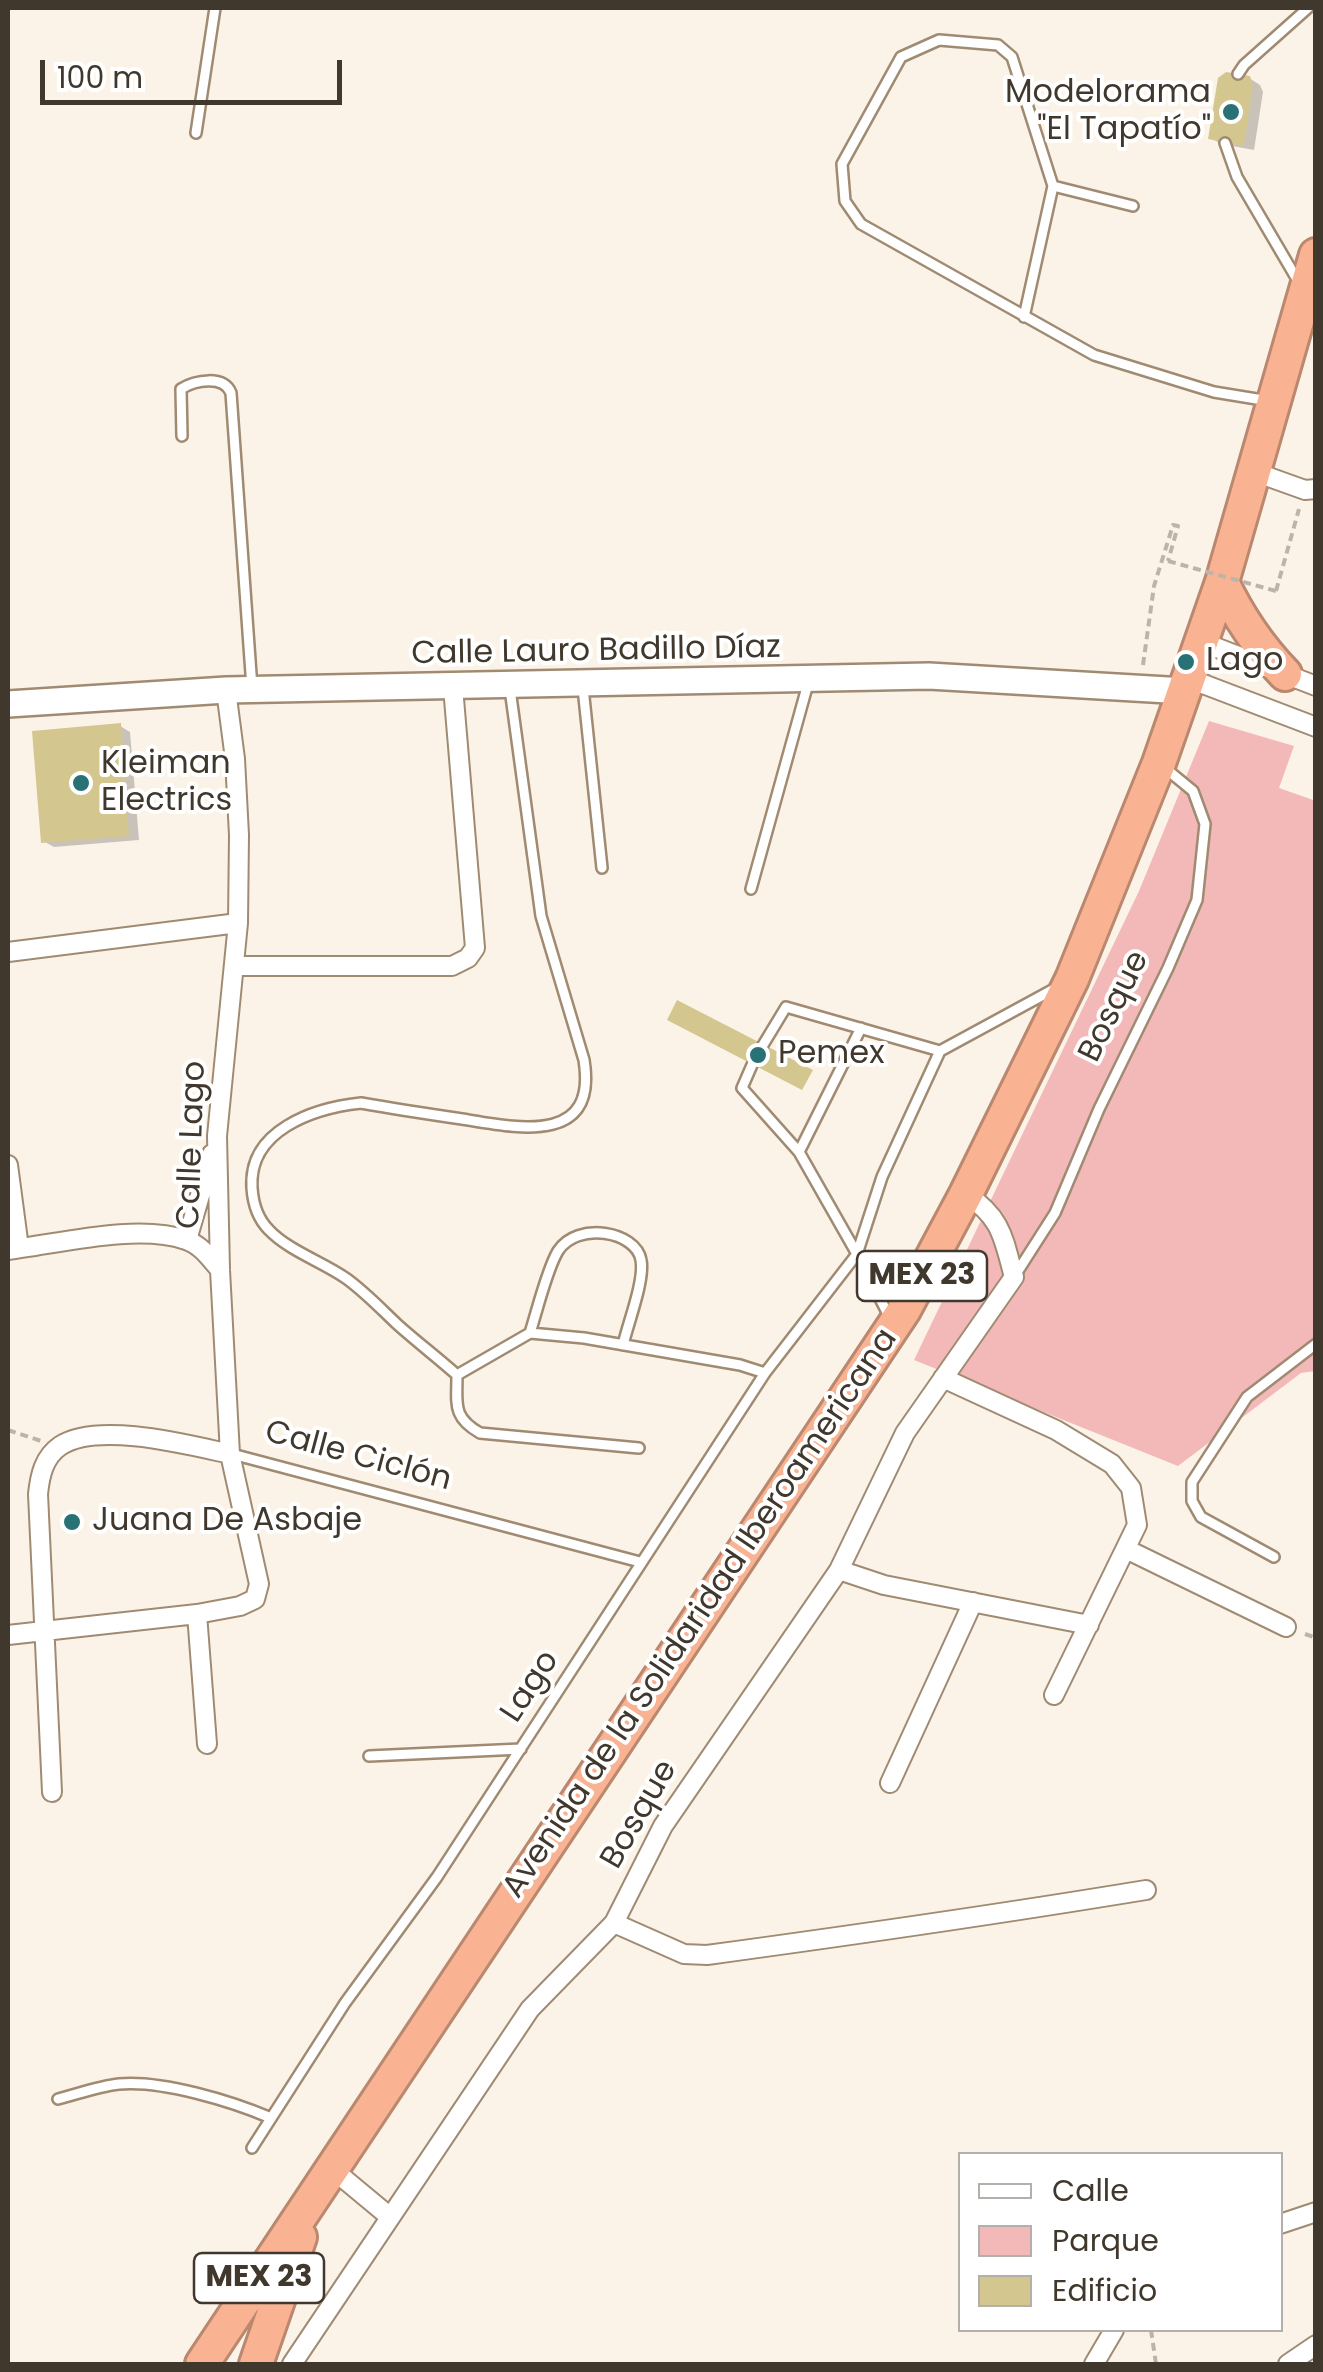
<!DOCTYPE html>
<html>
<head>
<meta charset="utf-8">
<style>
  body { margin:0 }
  #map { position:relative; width:1323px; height:2372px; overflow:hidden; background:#fcf3e8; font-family:Poppins,sans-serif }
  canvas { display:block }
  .frame { position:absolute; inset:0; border:10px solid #41382d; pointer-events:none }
  .legend { position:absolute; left:958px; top:2152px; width:325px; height:180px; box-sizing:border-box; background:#fff; border:2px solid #b3afab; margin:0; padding:12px 18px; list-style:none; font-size:30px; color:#41382d }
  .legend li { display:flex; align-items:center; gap:20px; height:50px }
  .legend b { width:50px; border:2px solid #b3afab }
  .scale { position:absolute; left:40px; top:60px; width:302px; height:45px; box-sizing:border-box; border:5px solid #41382d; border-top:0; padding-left:12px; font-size:30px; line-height:35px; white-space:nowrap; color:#41382d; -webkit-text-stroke:8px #fff; paint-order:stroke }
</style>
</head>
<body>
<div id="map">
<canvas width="1323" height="2372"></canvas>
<div class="frame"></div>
<ul class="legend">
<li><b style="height:12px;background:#fff"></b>Calle</li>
<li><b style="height:28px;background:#f2b9b8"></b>Parque</li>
<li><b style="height:28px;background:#d3c68e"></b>Edificio</li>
</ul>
<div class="scale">100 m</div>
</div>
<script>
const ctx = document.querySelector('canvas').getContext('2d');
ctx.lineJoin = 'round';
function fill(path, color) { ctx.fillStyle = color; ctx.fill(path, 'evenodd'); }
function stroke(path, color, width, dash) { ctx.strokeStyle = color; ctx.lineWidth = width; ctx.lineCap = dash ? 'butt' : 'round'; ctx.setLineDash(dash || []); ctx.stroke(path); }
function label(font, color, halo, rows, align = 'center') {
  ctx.font = font + ' Poppins,sans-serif'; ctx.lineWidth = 8; ctx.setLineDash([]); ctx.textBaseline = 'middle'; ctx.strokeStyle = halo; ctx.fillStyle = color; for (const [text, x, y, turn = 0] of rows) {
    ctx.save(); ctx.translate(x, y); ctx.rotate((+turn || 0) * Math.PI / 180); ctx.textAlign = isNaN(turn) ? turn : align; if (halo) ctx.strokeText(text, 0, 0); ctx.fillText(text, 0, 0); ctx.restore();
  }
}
fill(new Path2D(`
  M1209 721 1294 746 1279 788 1316 801 1315 1371 1301 1373 1178 1466 914 1360 1139 891Z`), '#f2b9b8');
fill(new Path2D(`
  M1249 78 1260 85 1263 92 1254 150 1221 144 1211 138Z
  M120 726 130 732 139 840 54 847 43 841Z`), '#0003');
fill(new Path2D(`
  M1226 72 1250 76 1253 85 1244 146 1208 139 1218 78Z
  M121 723 129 836 41 843 32 731Z
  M677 1000 813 1070 802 1090 667 1020Z`), '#d3c68e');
const lane = new Path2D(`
  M1238 74 1244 65 1308 8
  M196 133 215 8
  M1225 143 1237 177 1298 281
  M1053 186 1012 57 998 45 939 40 901 57 842 164 845 201 861 224 1094 355 1214 392 1269 401
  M1024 317 1053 186 1133 206
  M182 436 181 389C195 380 224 375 231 393L252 688
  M583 688 602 868
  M510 689 541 916 584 1060C598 1146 517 1128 462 1119 428 1114 395 1109 361 1103 314 1108 248 1130 252 1188 253 1203 258 1219 269 1230 289 1251 323 1262 347 1279 366 1293 381 1309 398 1325 417 1342 438 1358 457 1375L530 1333 584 1338 740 1365 765 1373
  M751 889 809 680
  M763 1045 786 1007 940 1051
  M799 1152 861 1028
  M1016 1274 1055 1213 1099 1109 1168 968 1197 900 1205 824 1193 791 1165 768
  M890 1318 857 1254 882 1177 940 1051 1056 988
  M530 1333C537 1311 547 1269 558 1251 577 1221 636 1231 641 1260 645 1280 628 1323 623 1345
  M457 1375C457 1404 452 1417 480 1433L639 1448
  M232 1454 640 1562
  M1274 1557 1201 1517 1192 1501V1482L1247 1397 1316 1344
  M369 1756 521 1749
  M58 2099C78 2094 99 2086 119 2084 162 2080 231 2101 271 2118
  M252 2148 345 2003 437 1877 765 1373 857 1254 799 1152 742 1088 752 1065`);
const street = new Path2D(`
  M1252 471 1305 490 1316 489
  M1202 642 1316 686
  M1190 679 1316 727
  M8 952 238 923
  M235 966H452L468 958 475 948 453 687
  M8 1165 19 1248
  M187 1240 212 1154
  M8 1250C58 1244 137 1223 186 1240 201 1245 210 1258 220 1270
  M943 1378 1056 1430 1112 1464 1131 1488 1137 1525 1054 1695
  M1126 1549 1286 1627
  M839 1570 884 1585 1089 1625
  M197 1614 207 1744
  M8 1635 197 1614 240 1606 255 1599 259 1584 230 1454 220 1270 217 1136 238 923 239 835 235 759 226 690
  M890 1783 973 1602
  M52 1792 38 1494C40 1475 44 1457 60 1446 97 1421 189 1445 230 1454
  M614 1923 684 1954 707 1955C854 1935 1000 1914 1146 1890
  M331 2168 390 2217
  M1280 2224 1316 2212
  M292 2364 530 2009 614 1923 663 1826 839 1570 905 1433 1014 1277C1003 1237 1002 1218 966 1194
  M1094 2364 1114 2330
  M1288 2364 1316 2345`);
const secondary = new Path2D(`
  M8 704 226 690 929 676 1185 691`);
const highway = new Path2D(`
  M1222 582C1239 618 1258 646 1285 674
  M202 2364 904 1310 966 1194 1072 979 1159 763 1222 582 1316 255
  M256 2364 300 2237`);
stroke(lane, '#a08b72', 14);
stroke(street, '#a08b72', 22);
stroke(secondary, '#a08b72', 30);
stroke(highway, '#b9886f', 38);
stroke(new Path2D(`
  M1276 591 1299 509
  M1143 665 1154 586 1173 525 1178 526 1168 561
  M8 1430 41 1441
  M1305 1634 1316 1638
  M1151 2330 1156 2364`), '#bdb4a9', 4, [8, 5]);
stroke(lane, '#fff', 9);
stroke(street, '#fff', 18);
stroke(secondary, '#fff', 25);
stroke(highway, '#f9b393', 32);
stroke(new Path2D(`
  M1168 561 1276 591`), '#bdb4a9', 4, [8, 5]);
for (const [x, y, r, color] of [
  [1231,112,10,"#287276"],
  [1186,662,10,"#287276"],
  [81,783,10,"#287276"],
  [758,1055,10,"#287276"],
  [72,1522,10,"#287276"]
]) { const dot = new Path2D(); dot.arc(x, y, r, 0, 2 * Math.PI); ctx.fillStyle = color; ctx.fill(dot); stroke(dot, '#fff', 4); }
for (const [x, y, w] of [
  [922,1276,130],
  [259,2278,130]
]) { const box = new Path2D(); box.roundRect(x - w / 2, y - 25, w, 50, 8); ctx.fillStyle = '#fff'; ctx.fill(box); stroke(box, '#41382d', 2.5); }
label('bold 30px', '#41382d', null, [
  ["MEX 23",922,1276],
  ["MEX 23",259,2278]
]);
label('32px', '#41382d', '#fff', [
  ["Modelorama",1211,94,"right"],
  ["\"El Tapatío\"",1211,131,"right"],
  ["Lago",1206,662],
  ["Kleiman",101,765],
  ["Electrics",101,802],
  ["Pemex",778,1055],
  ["Juana De Asbaje",92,1522]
], 'left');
label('32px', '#41382d', '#fff', [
  ["Calle Lauro Badillo Díaz",596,652,-1],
  ["Bosque",1115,1007,-64],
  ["Calle Lago",193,1145,-88],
  ["Calle Ciclón",358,1457,15],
  ["Avenida de la Solidaridad Iberoamericana",701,1614,-56],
  ["Lago",531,1687,-57],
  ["Bosque",640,1815,-60]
]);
</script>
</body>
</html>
